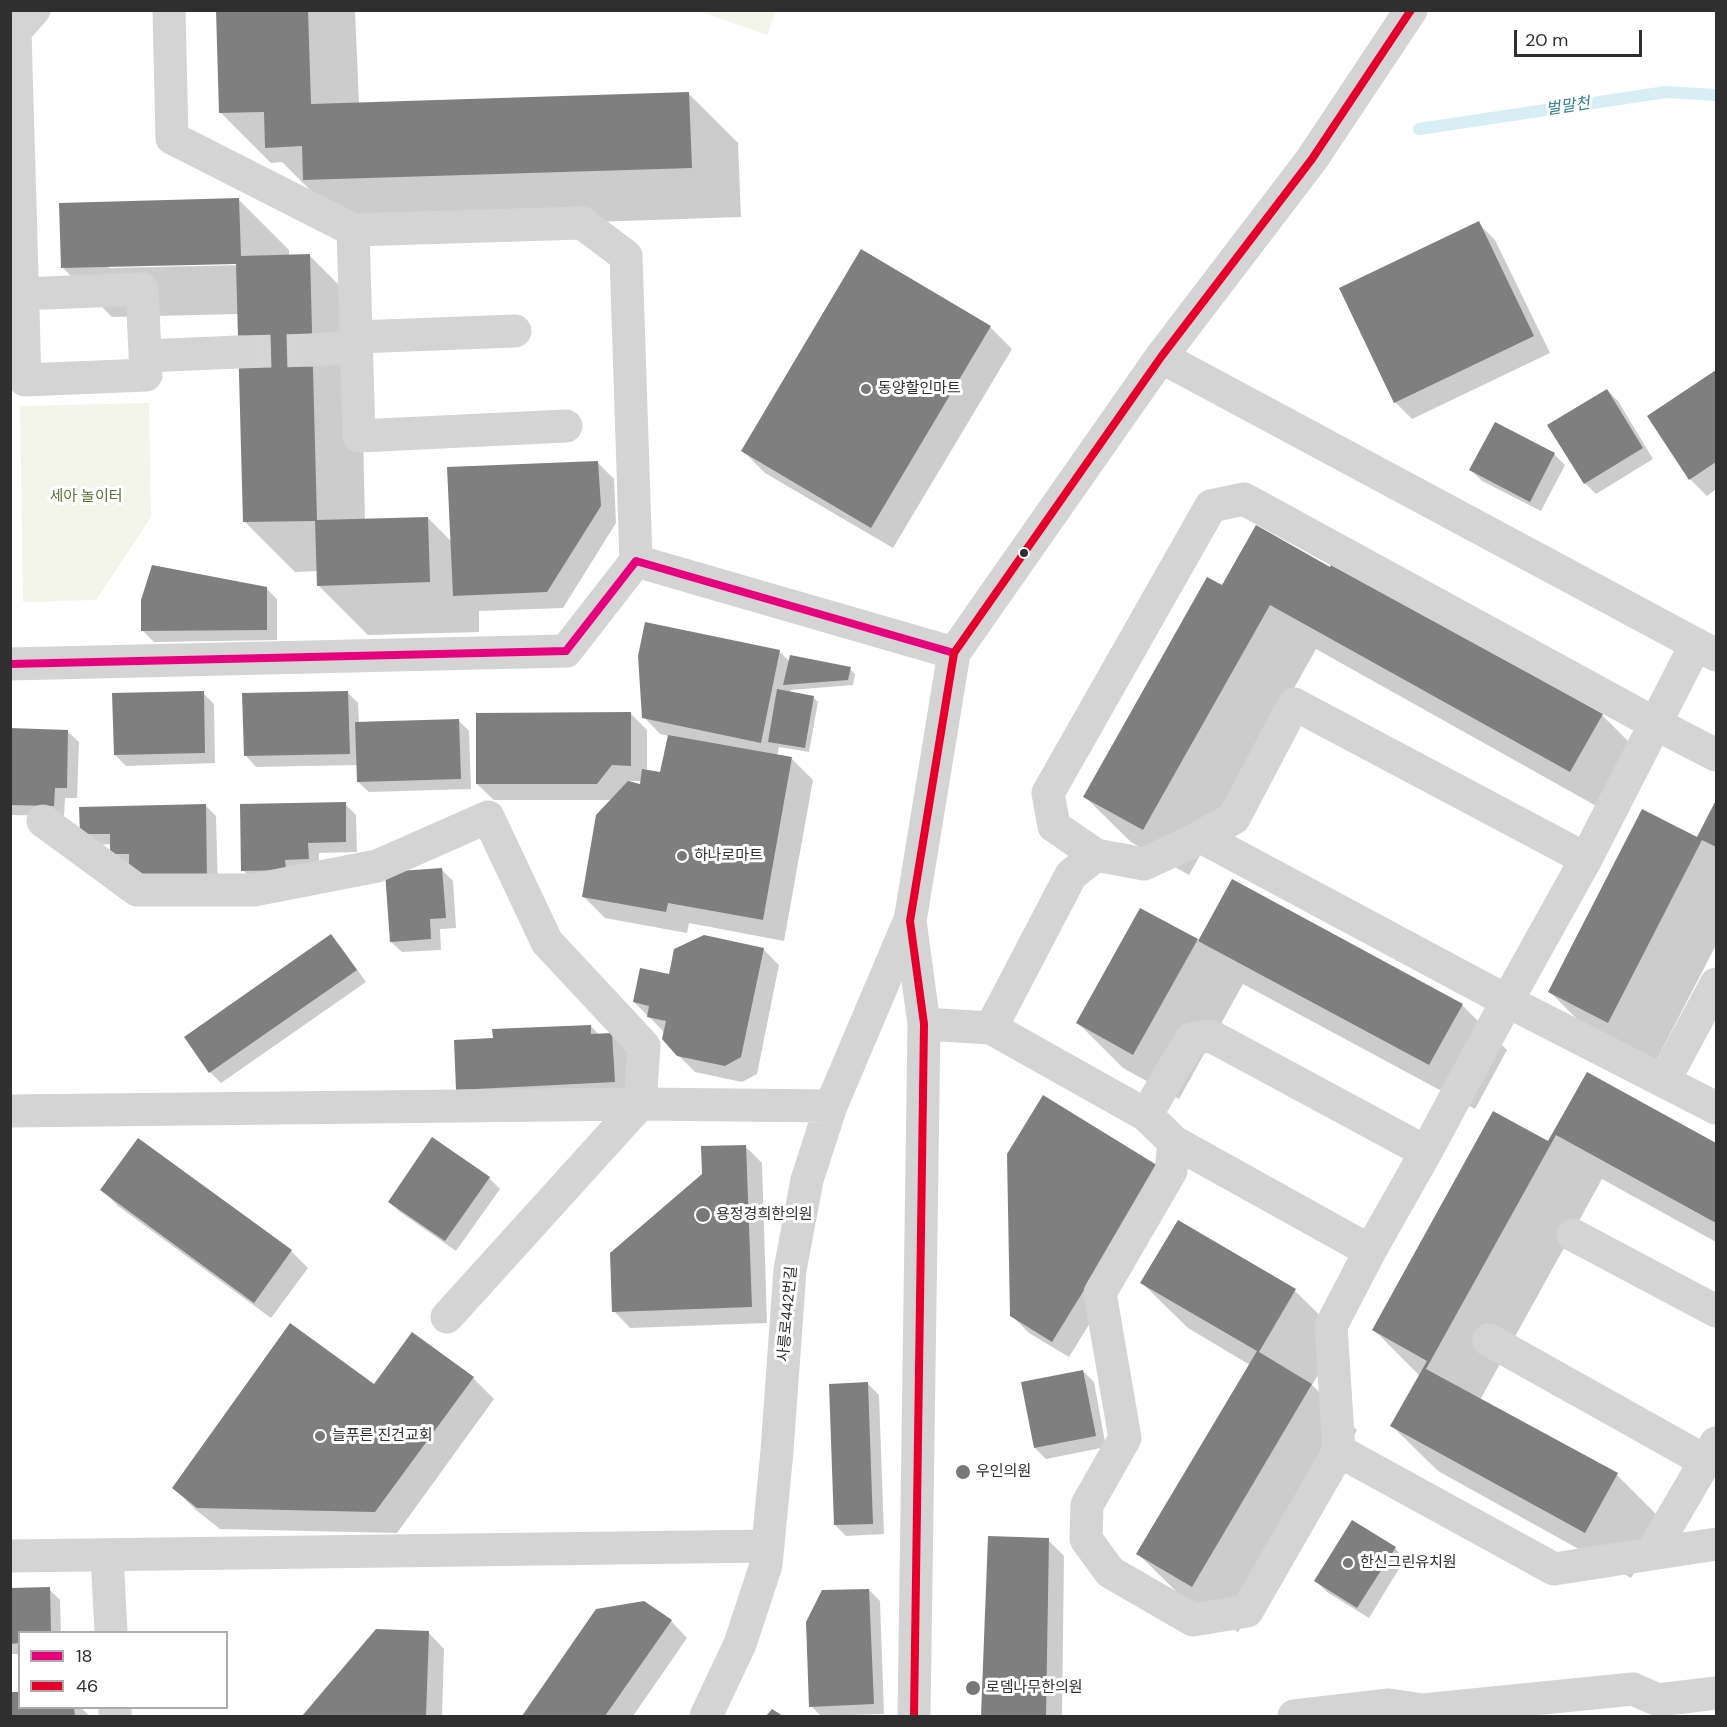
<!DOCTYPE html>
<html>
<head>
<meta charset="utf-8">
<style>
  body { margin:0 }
  #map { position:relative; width:1727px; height:1727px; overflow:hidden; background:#fff; font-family:"DM Sans",sans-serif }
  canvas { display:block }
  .frame { position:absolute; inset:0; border:12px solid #2f2f2f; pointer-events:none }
  .legend { position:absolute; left:18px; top:1631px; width:210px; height:78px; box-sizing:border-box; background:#fff; border:2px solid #acacac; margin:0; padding:8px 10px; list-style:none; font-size:18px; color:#2f2f2f }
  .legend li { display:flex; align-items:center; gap:12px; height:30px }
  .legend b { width:30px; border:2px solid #acacac }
  .scale { position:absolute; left:1514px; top:30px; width:128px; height:27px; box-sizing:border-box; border:3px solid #2f2f2f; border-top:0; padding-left:8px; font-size:18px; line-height:21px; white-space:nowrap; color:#2f2f2f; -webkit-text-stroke:4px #fff; paint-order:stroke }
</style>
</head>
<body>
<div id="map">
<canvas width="1727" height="1727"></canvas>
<div class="frame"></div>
<ul class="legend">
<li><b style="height:8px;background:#e5007d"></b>18</li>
<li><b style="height:8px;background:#e4002b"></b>46</li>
</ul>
<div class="scale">20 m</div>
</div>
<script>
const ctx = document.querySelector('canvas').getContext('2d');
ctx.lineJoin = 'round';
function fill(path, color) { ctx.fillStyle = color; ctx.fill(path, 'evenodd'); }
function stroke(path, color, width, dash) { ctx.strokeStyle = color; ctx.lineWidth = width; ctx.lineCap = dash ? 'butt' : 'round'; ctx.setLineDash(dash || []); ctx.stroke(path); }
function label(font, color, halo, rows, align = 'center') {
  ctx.font = font + ' "DM Sans","Noto Sans KR",sans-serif'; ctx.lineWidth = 6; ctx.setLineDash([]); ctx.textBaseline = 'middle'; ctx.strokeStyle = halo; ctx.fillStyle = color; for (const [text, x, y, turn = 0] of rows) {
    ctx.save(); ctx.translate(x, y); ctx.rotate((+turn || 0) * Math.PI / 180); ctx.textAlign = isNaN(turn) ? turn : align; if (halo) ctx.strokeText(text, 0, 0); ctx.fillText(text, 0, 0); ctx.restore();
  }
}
fill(new Path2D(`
  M698 11 776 10V11L767 35Z
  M149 403 151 517 96 600 23 602 20 406Z`), '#f3f5eb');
fill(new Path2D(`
  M218 10H355L359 104 688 93 738 143 741 217 355 230 317 197 282 162 271 163 221 113Z
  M239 200 289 250V256H310L360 306 365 520 428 518 452 542 598 463 614 479 616 523 563 608 479 611V632L368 635 318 585V571L295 572 245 522 239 314 112 317 62 267ZM244 262V265L109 268V265Z
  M1478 223 1495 240 1550 353 1412 419 1395 402Z
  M990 327 1012 349 893 548 765 473 743 451Z
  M1716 372V489L1707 496 1691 480 1649 417Z
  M1607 390 1618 401 1653 459 1596 494 1585 483Z
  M1554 454 1565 465 1541 511 1482 481 1471 470Z
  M1330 569 1602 715 1648 761 1616 817 1316 649 1189 875 1131 842 1085 797 1223 587Z
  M266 588 277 599V640L154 642 143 631Z
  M779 651 790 662 850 669 855 674 853 685 791 690 790 693 813 697 818 702 809 752 779 747 777 756 791 758 813 780 784 941 689 923 687 933 605 918 583 896 613 800H494L477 784 630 713 647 730V772L662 774 669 736 660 734 644 717ZM629 781H642L641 785Z
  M347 692 358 703 359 724 458 720 469 731 471 789 369 792 358 782V765L256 767 246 756Z
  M203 693 214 704 215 763 126 766 115 755Z
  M10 730 68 732 79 742 77 798H65L64 816 10 815Z
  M345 804 356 815 357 852 319 853V870L254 881 243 870Z
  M1716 804V945L1653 1067 1595 1037 1549 991 1698 839Z
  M205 805 216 816 218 892 122 865 111 854V844L93 845 82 834Z
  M442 870 453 881 456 928 440 929 441 950 402 952 391 942Z
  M1232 881 1462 1005 1507 1050 1475 1109 1243 984 1179 1099 1123 1068 1078 1023 1197 940 1199 942Z
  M330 936 341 947 366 982 221 1083 210 1072Z
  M763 949 779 965 757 1074 742 1082 695 1072 678 1055 665 1033 634 1002 670 976Z
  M591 1026 599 1035H612L628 1051 630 1098 458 1089 494 1040Z
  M1588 1074 1716 1145V1242L1602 1179 1480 1400 1617 1475 1662 1520 1631 1578 1438 1471 1392 1426 1420 1376 1374 1330 1549 1143Z
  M138 1140 291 1251 308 1268 271 1318 118 1206 102 1190Z
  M745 1146 762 1163 767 1323 630 1328 614 1311Z
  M489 1178 500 1189 456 1251 400 1212 390 1202Z
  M1176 1184 1069 1357 1029 1333 1012 1316Z
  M1178 1222 1295 1291 1341 1336 1312 1385 1357 1430 1238 1632 1184 1599 1138 1554 1250 1365 1188 1328 1142 1283Z
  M1083 1371 1094 1382 1106 1447 1046 1459 1035 1448Z
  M473 1378 494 1399 397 1533 220 1529 196 1510 174 1488 374 1386Z
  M868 1384 879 1395 884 1534 846 1536 835 1525Z
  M989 1537 1048 1540 1064 1556 1062 1716H982Z
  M1395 1548 1405 1559 1369 1618 1327 1592 1316 1581Z
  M49 1589 60 1600 61 1632H20V1654H10V1590Z
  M869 1590 880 1601 884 1714 821 1716 811 1706Z
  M597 1611 671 1621 687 1638 633 1716H524Z
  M377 1631 428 1632 444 1649 442 1716H304Z
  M10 1693 20 1708H81L90 1716H10Z`), '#0003');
stroke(new Path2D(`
  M1419 129 1666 92 1716 95`), '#d7eef4', 12);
fill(new Path2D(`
  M216 10H308L311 104 689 92 692 168 303 180 302 146 265 148 264 112 219 113Z
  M239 198 241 256 310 254 317 520 428 517 430 582 317 586 315 521 243 522 236 264 61 268 59 203Z
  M1479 221 1534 336 1394 403 1339 288Z
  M861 249 991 326 871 528 741 451Z
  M1716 370V462L1689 480 1647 416Z
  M1607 389 1643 448 1584 484 1547 425Z
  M1495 422 1555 453 1530 502 1469 470Z
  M598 461 601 506 547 592 453 596 447 467Z
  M1256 525 1330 567 1332 563 1603 714 1570 772 1270 605 1143 830 1083 797 1207 577 1222 585Z
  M152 565 267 587V630L141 631V600Z
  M645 622 780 650 761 743 642 718 638 656Z
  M790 655 851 667 848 680 783 685Z
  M777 689 814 696 805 748 768 742Z
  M204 691 205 753 114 755 112 693Z
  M348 691 350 754 244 756 242 693Z
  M631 712V766L612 765 597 784H476V713Z
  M459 719 461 779 357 782 355 722Z
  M10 728 68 730 67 788H55L54 806 10 805Z
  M668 735 792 757 763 920 668 903 666 912 582 897 596 815 628 781 640 784 642 769 660 772Z
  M1716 800V847L1702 840 1608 1023 1548 992 1642 809 1697 837Z
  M346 802V842L308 843 309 859 285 860 286 870 241 871 240 804Z
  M206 804 207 881 129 876V854H110V834H80L79 807Z
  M442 868 446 918 430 919 431 939 390 942 385 872Z
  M1232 879 1463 1004 1429 1065 1198 941Z
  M1140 908 1198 939 1133 1055 1076 1023Z
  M331 934 357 970 209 1073 184 1037Z
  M704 935 764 948 741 1057 725 1066 677 1056 662 1039 666 1021 647 1017 649 1006 633 1002 640 968 669 974 674 949Z
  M591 1025V1034L612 1033 615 1082 456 1090 454 1040 493 1038 492 1029Z
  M1587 1072 1716 1143V1223L1556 1135 1426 1369 1618 1473 1585 1533 1390 1426 1427 1361 1372 1330 1493 1111 1548 1141Z
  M1043 1095 1160 1167 1052 1342 1010 1316 1007 1154Z
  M432 1137 490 1177 445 1241 388 1202Z
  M138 1138 292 1250 254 1303 100 1190Z
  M746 1145 752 1307 612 1312 610 1253 702 1174 701 1146Z
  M1178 1220 1296 1289 1259 1352 1312 1384 1192 1587 1136 1554 1257 1351 1140 1283Z
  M290 1323 374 1384 412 1332 474 1377 375 1512 197 1508 172 1488Z
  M1083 1370 1096 1436 1034 1448 1021 1382Z
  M868 1382 873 1524 834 1525 829 1384Z
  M1352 1520 1396 1547 1357 1608 1314 1581Z
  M988 1536 1049 1538 1046 1716H981Z
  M50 1587 51 1632H20V1643L10 1644V1588Z
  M869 1589 874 1704 809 1707 806 1622 822 1590Z
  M644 1601 672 1620 605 1716H522L596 1609Z
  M376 1629 429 1631 426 1716H302Z
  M10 1692H20V1708H74L75 1716H10Z
  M772 1709 783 1716H766Z`), '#7f7f7f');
stroke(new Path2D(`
  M238 352 313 350`), '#d5d5d5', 33, [33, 16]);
stroke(new Path2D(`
  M169 10 172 138 353 230 582 223 626 256 636 561
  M353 230 359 436 566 426
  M22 294 142 289 146 375 25 380 15 31 34 10
  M356 337 515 331
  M313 350 356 347
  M145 356 238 352
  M1161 357 1716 655
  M10 664 566 651 636 561 954 653
  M43 821 137 890H254L377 866 488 817 547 942 644 1046 640 1104 447 1317
  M1201 837 1507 1001 1716 1108
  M1096 855 1054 826 1048 793 1211 506 1244 499 1654 723 1716 755
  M924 1024 991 1028 1146 1115 1174 1142 1370 1251 1426 1152 1211 1036 1191 1039 1146 1115
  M991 1028 1071 875 1096 855 1144 864 1189 843 1234 818 1294 704 1586 859
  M1664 1081 1716 984
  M10 1111 640 1104 831 1106
  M1174 1142 1171 1171 1100 1293 1125 1438 1087 1505 1086 1539 1110 1572 1193 1620 1247 1611 1339 1451 1554 1569 1651 1554 1716 1443
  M1426 1152 1507 1001 1586 859 1696 644
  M1573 1235 1716 1311
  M1489 1340 1707 1462
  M1339 1451 1331 1326 1370 1251
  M1651 1554 1716 1544
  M107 1555 111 1632
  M10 1556 768 1546
  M115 1708V1716
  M706 1716 740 1644 766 1565 777 1451 790 1270 807 1180 831 1106 909 922
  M914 1716 924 1024 910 921 954 653 1161 357 1312 159 1411 10
  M1294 1716 1389 1705 1423 1710 1633 1689 1658 1700 1716 1693`), '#d4d4d4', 33);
stroke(new Path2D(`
  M10 664 566 651 636 561 954 653`), '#e5007d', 8);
stroke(new Path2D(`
  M914 1716 924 1024 910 921 954 653 1161 357 1312 159 1411 10`), '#e4002b', 8);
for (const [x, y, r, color] of [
  [866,389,6,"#787878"],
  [1024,553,5,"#2f2f2f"],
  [682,856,6,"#787878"],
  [703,1215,8,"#787878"],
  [320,1436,6,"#787878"],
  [963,1472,8,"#787878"],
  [1348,1563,6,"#787878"],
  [973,1688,8,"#787878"]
]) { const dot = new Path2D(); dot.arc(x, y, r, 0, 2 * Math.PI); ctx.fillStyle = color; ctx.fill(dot); stroke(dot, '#fff', 2); }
label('15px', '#2f2f2f', '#fff', [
  ["동양할인마트",878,389],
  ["하나로마트",694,856],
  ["용정경희한의원",716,1215],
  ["늘푸른 진건교회",332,1436],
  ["우인의원",976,1472],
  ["한신그린유치원",1360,1563],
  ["로뎀나무한의원",986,1688]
], 'left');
label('15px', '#5d6f38', '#fff', [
  ["세아 놀이터",86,497]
]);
label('15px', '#2f2f2f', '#fff', [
  ["사릉로442번길",788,1314,-85]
]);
label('italic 16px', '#338091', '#fff', [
  ["벌말천",1568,107,-9]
]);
</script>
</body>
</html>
